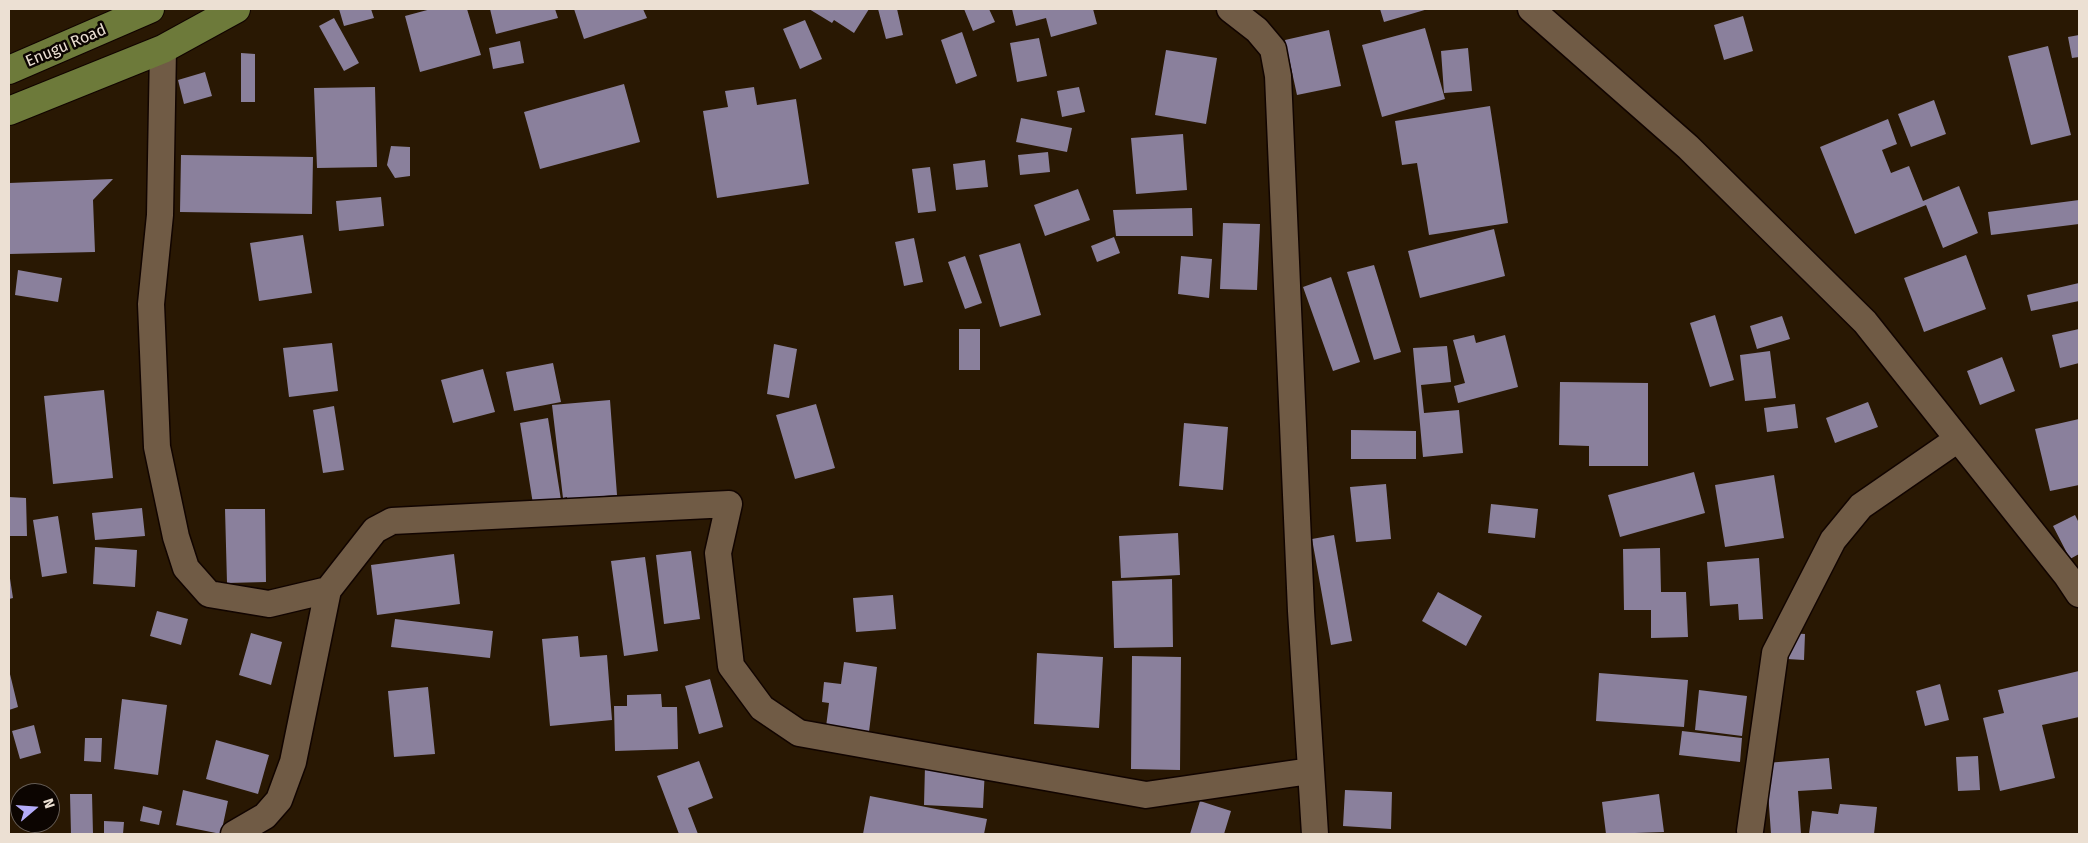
<!DOCTYPE html>
<html>
<head>
<meta charset="utf-8">
<style>
  body { margin:0 }
  #map { position:relative; width:2088px; height:843px; overflow:hidden; background:#291803; font-family:"Fira Sans",sans-serif }
  canvas { display:block }
  .frame { position:absolute; inset:0; border:10px solid #ece0d3; pointer-events:none }
  .north { position:absolute; left:10px; top:783px; width:50px; height:50px; box-sizing:border-box; background:#0c0501; border:1px solid #665d55; border-radius:50%; rotate:72deg; font-size:14px; font-weight:700; line-height:20px; text-align:center; color:#ece0d3 }
  .north::after { content:''; display:block; margin:auto; width:18px; height:22px; background:#b4acf9; clip-path:polygon(50% 0,100% 100%,50% 72%,0 100%) }
</style>
</head>
<body>
<div id="map">
<canvas width="2088" height="843"></canvas>
<div class="frame"></div>
<div class="north">N</div>
</div>
<script>
const ctx = document.querySelector('canvas').getContext('2d');
ctx.lineJoin = 'round';
function fill(path, color) { ctx.fillStyle = color; ctx.fill(path, 'evenodd'); }
function stroke(path, color, width, dash) { ctx.strokeStyle = color; ctx.lineWidth = width; ctx.lineCap = dash ? 'butt' : 'round'; ctx.setLineDash(dash || []); ctx.stroke(path); }
function label(font, color, halo, rows, align = 'center') {
  ctx.font = font + ' "Fira Sans",sans-serif'; ctx.lineWidth = 5; ctx.setLineDash([]); ctx.textBaseline = 'middle'; ctx.strokeStyle = halo; ctx.fillStyle = color; for (const [text, x, y, turn = 0] of rows) {
    ctx.save(); ctx.translate(x, y); ctx.rotate((+turn || 0) * Math.PI / 180); ctx.textAlign = isNaN(turn) ? turn : align; if (halo) ctx.strokeText(text, 0, 0); ctx.fillText(text, 0, 0); ctx.restore();
  }
}
fill(new Path2D(`
  M339 9H371L374 18 344 26Z
  M431 9H467L481 55 420 72 405 16Z
  M490 9H555L558 18 496 34Z
  M574 9H643L647 18 584 39Z
  M809 9H869L854 33 834 20 832 23Z
  M878 9H897L903 35 886 39Z
  M964 9H989L995 22 973 31Z
  M1012 9H1093L1097 24 1051 37 1046 18 1016 26Z
  M1380 9H1428L1384 22Z
  M1743 16 1753 51 1724 60 1714 25Z
  M334 18 359 63 344 71 319 26Z
  M805 20 822 59 800 69 783 29Z
  M1425 28 1445 99 1382 117 1362 45Z
  M1329 30 1341 86 1297 95 1285 40Z
  M962 32 977 76 956 84 941 40Z
  M2079 35V57L2072 58 2068 37Z
  M1039 38 1047 76 1017 82 1010 43Z
  M520 41 524 63 493 69 489 48Z
  M2048 46 2071 135 2031 145 2008 56Z
  M1468 48 1472 91 1444 93 1441 51Z
  M1166 50 1217 58 1206 124 1155 115Z
  M241 53 255 54V102H241Z
  M205 72 212 96 184 104 178 80Z
  M624 84 640 142 540 169 524 112Z
  M375 87 377 167 317 168 314 88Z
  M754 87 757 105 796 99 809 184 717 198 703 111 728 107 725 91Z
  M1079 87 1085 112 1062 117 1057 91Z
  M1934 100 1946 134 1911 147 1898 114Z
  M1490 106 1508 223 1429 235 1417 163 1402 165 1395 121Z
  M1021 118 1072 128 1067 152 1016 142Z
  M1888 119 1897 144 1882 150 1891 173 1909 166 1923 201 1959 186 1978 233 1943 248 1926 205 1855 234 1820 147Z
  M1183 134 1187 190 1136 194 1131 138Z
  M391 146 410 147V176L395 178 387 165Z
  M1048 152 1050 172 1020 175 1018 155Z
  M181 155 313 157 312 214 180 212Z
  M985 160 988 187 956 190 953 164Z
  M930 167 936 211 918 213 912 169Z
  M113 179 93 200 95 252 9 254V183Z
  M1078 189 1090 220 1045 236 1034 205Z
  M381 197 384 226 339 231 336 201Z
  M2079 200V224L1991 235 1988 212Z
  M1192 208 1193 236H1116L1113 210Z
  M1223 223 1260 224 1257 290 1220 289Z
  M1494 229 1505 276 1420 298 1408 251Z
  M303 235 312 293 259 301 250 243Z
  M1114 237 1120 253 1097 262 1091 246Z
  M914 238 923 282 904 286 895 242Z
  M1020 243 1041 315 1000 327 979 255Z
  M1966 255 1986 309 1924 332 1904 278Z
  M965 256 982 303 965 309 948 262Z
  M1181 256 1212 259 1209 298 1178 294Z
  M1374 265 1401 352 1374 360 1347 272Z
  M18 270 62 278 58 302 15 295Z
  M1331 277 1360 362 1333 371 1303 287Z
  M2079 283V301L2031 311 2027 295Z
  M1715 315 1734 380 1710 387 1690 323Z
  M1782 316 1790 339 1757 349 1750 326Z
  M959 329H980V370H959Z
  M2079 329V363L2060 368 2052 335Z
  M1474 335 1476 343 1505 335 1518 387 1458 403 1454 386 1465 383 1453 340Z
  M332 343 338 391 289 397 283 348Z
  M774 344 797 349 789 398 767 394Z
  M1447 346 1451 382 1421 385 1424 413 1459 410 1463 453 1423 457 1413 348Z
  M1770 351 1776 398 1745 401 1740 355Z
  M2002 357 2015 391 1980 405 1967 371Z
  M553 363 561 402 514 411 506 372Z
  M483 369 495 412 453 423 441 380Z
  M1560 382 1648 383V466H1589V446L1559 445Z
  M104 390 113 478 53 484 44 396Z
  M610 400 617 495 604 496 605 506 568 509 567 497 563 498 552 405Z
  M1868 402 1878 427 1835 443 1826 418Z
  M816 404 835 468 795 479 776 415Z
  M1795 404 1798 428 1767 432 1764 408Z
  M334 406 344 470 323 473 313 410Z
  M548 418 561 500 533 504 520 423Z
  M2079 419V485L2050 491 2035 429Z
  M1184 423 1228 427 1223 490 1179 486Z
  M1351 430 1416 431V459H1351Z
  M1694 472 1705 513 1620 537 1608 495Z
  M1774 475 1784 538 1725 547 1715 485Z
  M1386 484 1391 539 1356 542 1350 487Z
  M9 497 26 498 27 536H9Z
  M1491 504 1538 509 1535 538 1488 533Z
  M142 508 145 536 95 540 92 513Z
  M225 509H265L266 582 227 583Z
  M2075 515 2079 523V554L2070 559 2053 526Z
  M58 516 67 573 42 577 33 520Z
  M1178 533 1180 575 1121 578 1119 536Z
  M1334 535 1352 641 1331 645 1312 539Z
  M95 547 137 550 135 587 93 584Z
  M1660 548 1661 592H1686L1688 637 1651 638V610H1624L1623 549Z
  M691 551 700 619 664 624 656 555Z
  M454 554 460 604 377 615 371 565Z
  M645 557 658 651 624 656 611 561Z
  M1759 558 1763 619 1739 620 1738 604 1710 606 1707 562Z
  M9 572 13 598 9 599Z
  M1172 579 1173 647 1114 648 1112 581Z
  M1438 592 1482 616 1466 646 1422 621Z
  M893 595 896 629 856 632 853 598Z
  M157 611 188 619 181 645 150 636Z
  M395 619 493 631 490 658 391 647Z
  M251 633 282 642 271 685 239 675Z
  M1789 633 1805 634 1804 660 1787 659Z
  M578 636 580 657 607 655 612 720 550 726 542 639Z
  M1037 653 1103 657 1099 728 1034 724Z
  M1132 656 1181 657 1180 770 1131 769Z
  M844 662 877 667 868 740 825 735 829 703 822 702 824 682 841 684Z
  M9 670 18 707 9 710Z
  M2079 671V717L2042 725 2055 778 2000 791 1983 718 2004 713 1998 690Z
  M1599 673 1688 680 1684 727 1596 721Z
  M710 679 723 727 699 734 685 686Z
  M1940 684 1949 720 1925 726 1916 691Z
  M428 687 435 754 394 757 388 691Z
  M1699 690 1747 696 1742 736 1695 730Z
  M661 694 662 707H677L678 749 615 751 614 706H627V695Z
  M122 699 167 705 158 775 114 769Z
  M34 725 41 753 20 759 12 731Z
  M1682 731 1742 738 1740 762 1679 755Z
  M85 738H102L101 762 84 761Z
  M216 740 269 755 258 794 206 779Z
  M1978 756 1980 790 1958 791 1956 757Z
  M1829 758 1832 789 1798 791 1801 834H1771L1766 763Z
  M699 761 713 798 688 808 698 834H679L657 776Z
  M925 766 985 768 983 808 924 805Z
  M183 790 228 801 221 834 176 825Z
  M1345 790 1392 792 1391 829 1343 826Z
  M70 794H92L93 834H71Z
  M1659 794 1664 832 1606 834 1602 802Z
  M870 796 987 819 984 834H863Z
  M1200 801 1231 811 1224 834H1190Z
  M1840 804 1877 807 1874 834H1809L1812 811 1838 814Z
  M143 806 162 811 159 825 140 821Z
  M104 821 124 822 123 834H104Z`), '#8a809c');
const street = new Path2D(`
  M1230 9 1257 30 1273 49 1278 76 1301 611 1315 834
  M1531 9 1688 147 1865 322 2067 576 2079 594
  M163 49 160 215 151 304 157 447 176 537 186 568 209 594 269 604 328 590
  M1750 831 1775 653 1833 540 1861 506 1958 439
  M234 834 265 816 279 800 293 762 328 590 375 530 392 521 729 504 718 553 731 666 762 708 799 733 1146 795 1310 771`);
const primary = new Path2D(`
  M9 70 150 9
  M9 111 163 49 236 9`);
stroke(street, '#110400', 29);
stroke(primary, '#110400', 30);
stroke(street, '#705b45', 26);
stroke(primary, '#6d7a3a', 28);
label('16px', '#ece0d3', '#0c0501', [
  ["Enugu Road",66,46,-23]
]);
</script>
</body>
</html>
